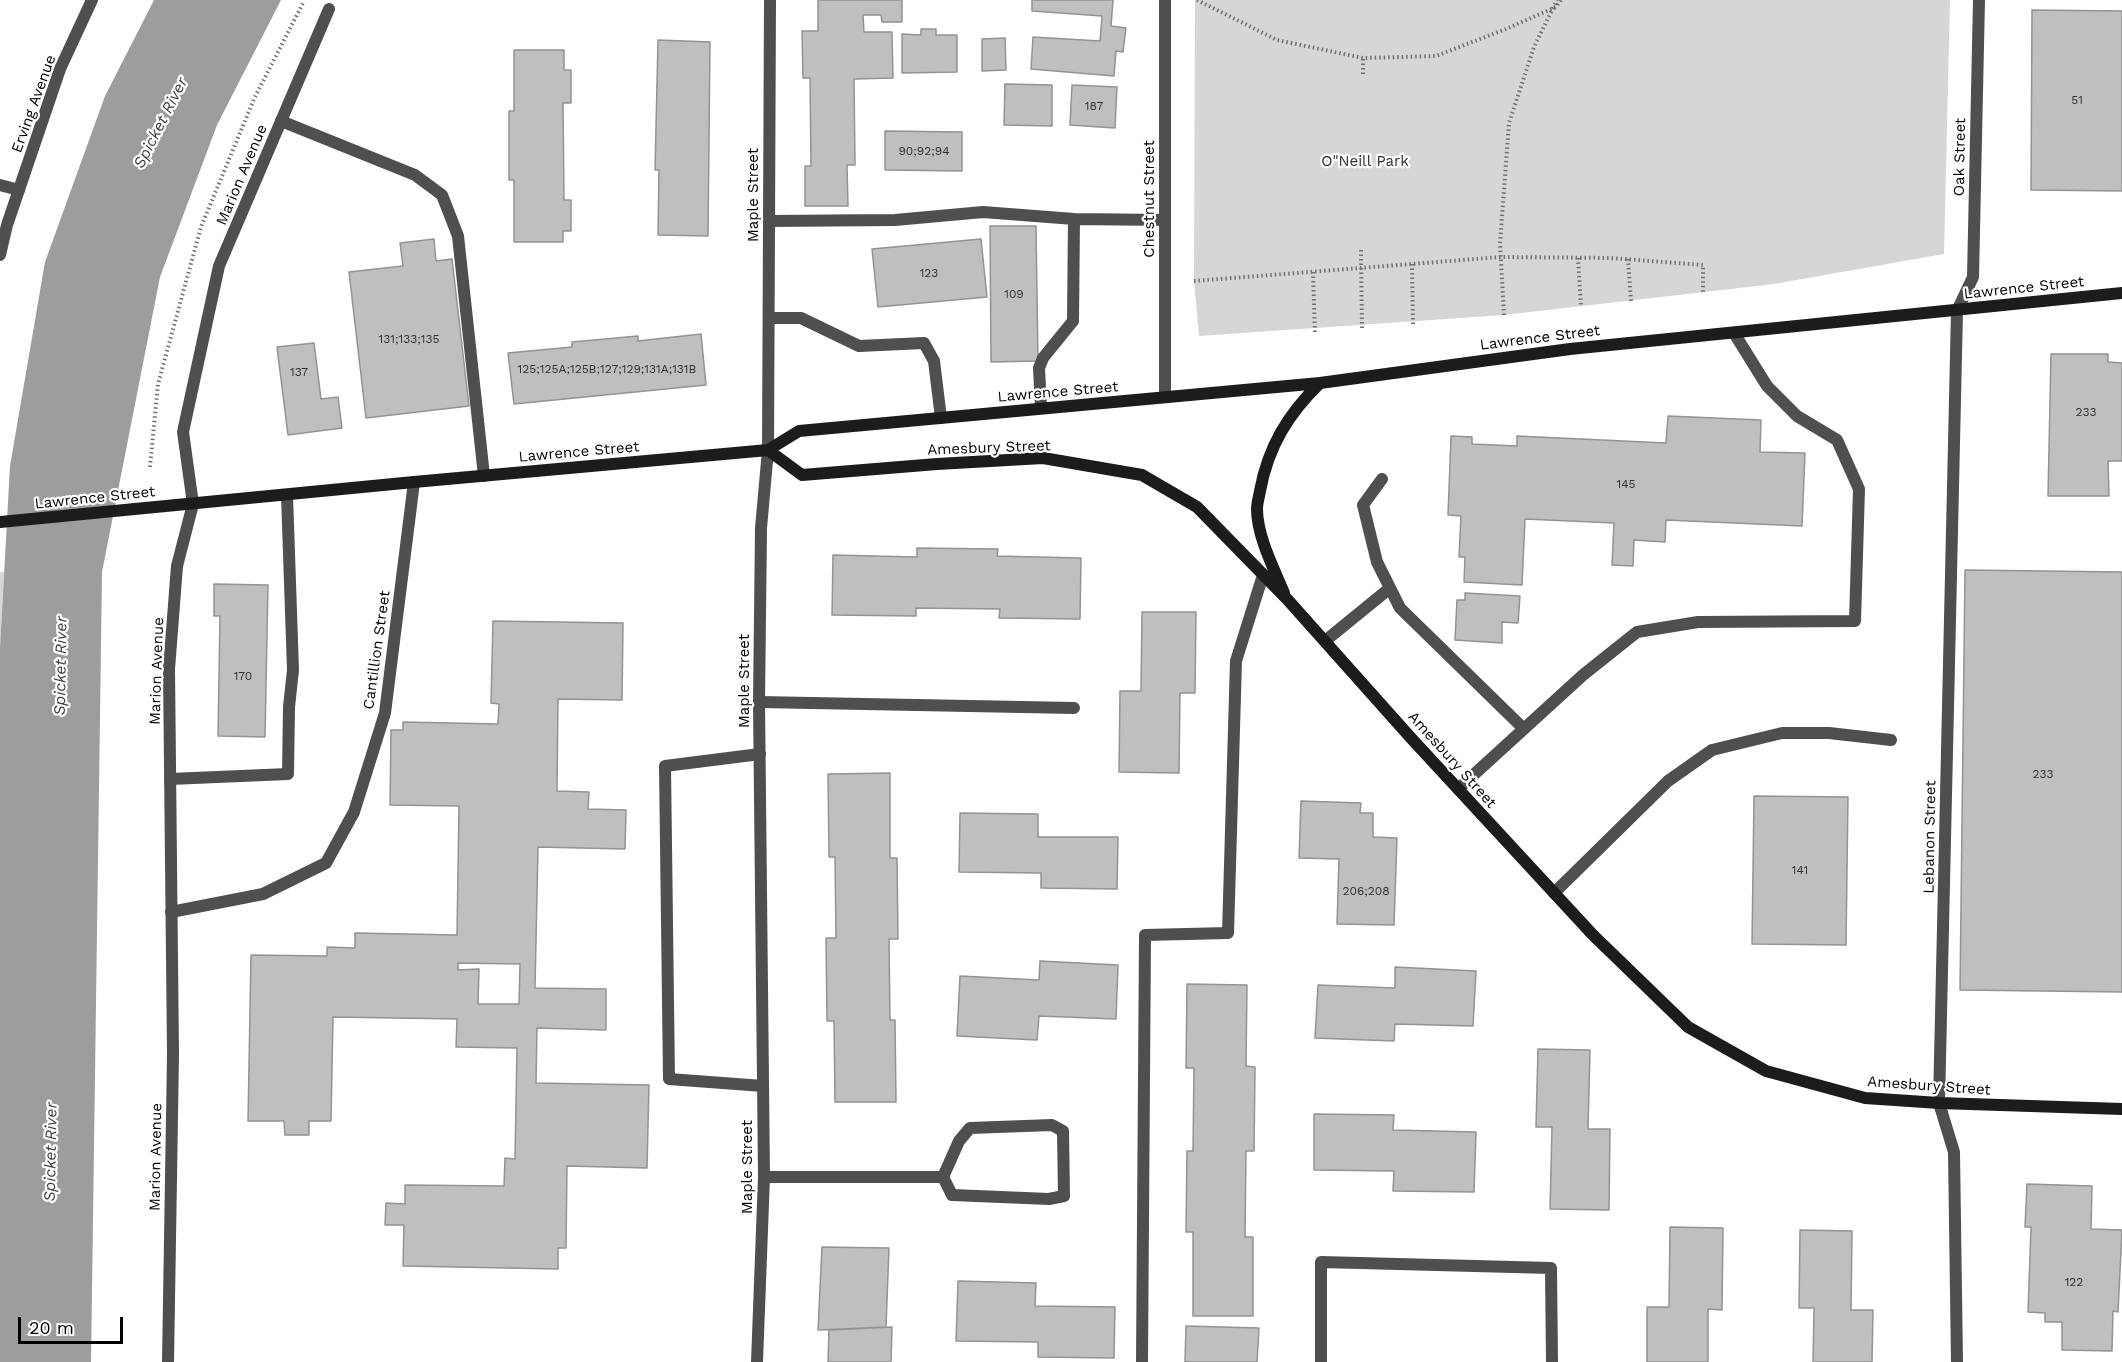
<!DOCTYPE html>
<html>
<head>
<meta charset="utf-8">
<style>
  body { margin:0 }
  #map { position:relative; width:2122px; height:1362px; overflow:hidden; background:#fff; font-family:"Work Sans",sans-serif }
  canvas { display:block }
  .scale { position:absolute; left:18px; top:1317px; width:105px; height:27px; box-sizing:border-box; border:3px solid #000; border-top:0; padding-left:8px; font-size:18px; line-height:21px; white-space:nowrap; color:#000; -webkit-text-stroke:4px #fff; paint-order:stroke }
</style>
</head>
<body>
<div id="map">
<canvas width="2122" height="1362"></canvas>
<div class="scale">20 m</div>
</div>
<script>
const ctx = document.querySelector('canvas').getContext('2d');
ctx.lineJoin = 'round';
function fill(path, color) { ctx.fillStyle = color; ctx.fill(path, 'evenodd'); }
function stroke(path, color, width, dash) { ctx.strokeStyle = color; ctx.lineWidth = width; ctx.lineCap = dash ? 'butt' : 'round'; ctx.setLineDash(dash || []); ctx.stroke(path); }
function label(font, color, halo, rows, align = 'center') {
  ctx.font = font + ' "Work Sans",sans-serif'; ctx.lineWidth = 4.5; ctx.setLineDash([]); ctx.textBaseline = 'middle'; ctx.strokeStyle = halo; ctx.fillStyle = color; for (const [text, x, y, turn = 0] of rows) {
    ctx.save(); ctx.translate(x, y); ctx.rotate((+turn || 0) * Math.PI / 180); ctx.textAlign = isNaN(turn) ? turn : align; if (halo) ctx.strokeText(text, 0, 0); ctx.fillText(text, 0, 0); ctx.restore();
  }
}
fill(new Path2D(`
  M1195 0H1950L1944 254 1774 284 1504 315 1199 336 1194 281Z
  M0 572H4L0 648Z`), '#d6d6d6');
fill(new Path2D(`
  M154 0H281L217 125 160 277 102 572 91 1362H0V648L10 466 45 262 105 96Z`), '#9d9d9d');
const building = new Path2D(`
  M818 0H902V22H882L881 15H863L864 32H892L893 78 854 79 855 165H847L848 206H805V166H811L810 78H803L802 31H818Z
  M1032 0H1113L1111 26 1126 28 1123 52 1116 51 1114 76 1031 69 1033 37 1100 41 1102 16 1032 11Z
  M2032 10 2122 11V191L2031 190Z
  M921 29H936V35H957V72L902 73V34L921 35Z
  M1005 38 1006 70 982 71V39Z
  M658 40 710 42 708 236 658 235 659 170H655Z
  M514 50H564V70H571V103H563L564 200H571V231H563V242H514V180H509V111H514Z
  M1005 84 1052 85V126L1004 125Z
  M1072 85 1117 87 1115 128 1070 125Z
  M885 131 962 132V171L885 170Z
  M990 226H1036L1038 361 991 362Z
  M434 239 436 261 452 259 469 406 366 418 349 272 403 266 400 243Z
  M981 239 987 297 878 307 872 249Z
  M701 334 706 385 514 404 508 353 572 347V342L638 336V341Z
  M314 343 321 399 338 397 342 428 288 435 277 347Z
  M2051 354H2108V362L2122 363V461H2108L2109 496H2048Z
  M1668 416 1761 420 1760 452 1805 453 1802 526 1666 520 1665 542 1634 540 1633 566 1612 565 1614 523 1525 519 1522 585 1464 582 1465 557H1459L1461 516 1448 515 1451 436 1472 437V444L1517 446V436L1666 443Z
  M917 548 998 549 997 556 1081 558 1080 619 999 618 1000 609 916 608V616L832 615 833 555 917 557Z
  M1965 570 2122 572V992L1960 990Z
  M214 584 268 585 265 737 218 736 220 616H214Z
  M1465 593 1520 596 1518 623 1502 622V643L1455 640 1457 600H1465Z
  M1142 612H1196L1195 693H1180L1179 773 1119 772 1120 691H1141Z
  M493 621 623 623 622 700 558 699 557 791 589 792 588 809 626 810 625 849 538 847 535 988 606 989V1030L537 1028 536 1083 649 1085 647 1168 567 1166 566 1248H558V1269L403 1266 404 1225H385L386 1203 405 1204V1185L504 1186 505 1158 515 1159 517 1048 456 1047 457 1019 333 1017 331 1121H309V1135H285L284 1121H248L251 955 327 956V947L355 948V933L457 935 459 806 390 805 391 730H403V722L498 724 499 704 491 703ZM458 963 520 964 519 1004H478L479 969 458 970Z
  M890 773V858H897L898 939H889L890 1020H895L896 1102H835L834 1021H827L826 938H836L835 857H829L828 774Z
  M1754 796 1848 797 1846 945 1752 944Z
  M1301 801 1361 803 1360 813H1373V837L1397 838 1394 925 1337 924 1339 859 1299 858Z
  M960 813 1038 814V837H1118L1117 889 1041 888V873L959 872Z
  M1040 961 1118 965 1116 1019 1039 1016 1037 1040 957 1036 960 976 1039 980Z
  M1395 967 1476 971 1473 1026 1395 1024 1394 1041 1315 1038 1318 985 1395 988Z
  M1187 984 1247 985 1246 1066 1255 1067 1254 1151H1246L1245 1237H1253V1316H1193V1232H1186L1187 1151H1193L1194 1068H1186Z
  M1538 1049 1590 1050 1588 1129H1610L1609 1210 1550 1209 1552 1127H1536Z
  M1314 1114 1394 1115 1393 1130 1476 1132 1474 1192 1393 1191 1394 1171 1314 1170Z
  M2027 1184 2092 1186 2091 1229 2122 1230 2118 1312 2113 1311 2112 1351 2062 1350V1322H2045V1313L2028 1312 2031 1227H2025Z
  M1670 1227 1723 1228 1722 1310 1708 1309V1362H1647V1307H1669Z
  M1800 1230 1852 1231 1851 1310H1873L1872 1362H1813L1814 1308H1799Z
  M822 1247 889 1248 886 1327 818 1330Z
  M958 1281 1036 1283 1035 1306 1115 1307 1114 1358 1038 1357V1342L956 1341Z
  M1186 1326 1259 1328 1257 1362H1185Z
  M892 1327 891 1362H828L829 1330Z`);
fill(building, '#bfbfbf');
stroke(building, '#939393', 1.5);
stroke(new Path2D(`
  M1197 0 1277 40 1363 58 1436 56 1506 29 1556 7 1561 0
  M1363 74V58
  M1361 250 1362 330
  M1578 258 1581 306
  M1628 259 1631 301
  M1412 264 1413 325
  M1313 272 1315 335
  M1194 281 1501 257 1611 258 1703 265V292
  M1504 315 1500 244 1509 123 1534 47 1557 0
  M150 467 158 384 201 227 254 99 304 1`), '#717171', 4, [1.5, 3]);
stroke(new Path2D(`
  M281 121 415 175 442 195 458 236 484 476
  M0 185 19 190
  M769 221 895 220 983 212 1074 219 1165 220
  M769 318H801L859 346 924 343 934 361 941 418
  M1041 408 1039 368 1043 358 1073 321 1074 219
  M1382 479 1363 505 1377 562 1400 608 1524 729
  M1325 641 1390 588
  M759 702 1074 708
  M760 754 665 766 669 1079 763 1086
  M170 779 288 774 289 707 293 670 287 495
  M1458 789 1583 675 1637 632 1698 622 1855 621 1859 489 1837 440 1797 416 1767 386 1734 333
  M1554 893 1668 781 1712 750 1782 733H1829L1891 740
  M171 912 263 894 326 863 354 812 385 713 414 482
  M764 1177H943L952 1195 1049 1199 1064 1196 1063 1131 1052 1125 970 1128 959 1141 943 1177
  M1142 1362 1145 935 1228 933 1236 661 1263 575
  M1321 1362V1262L1551 1268 1552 1362`), '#4f4f4f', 12);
stroke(new Path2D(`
  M0 255 7 225 60 69 92 0
  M1165 397V0
  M168 1362 173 1055 169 669 177 566 193 504 183 432 219 266 329 9
  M757 1362 764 1177 759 702 761 528 768 450 770 0
  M1957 1362 1954 1152 1939 1103 1957 311 1973 277 1979 0`), '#4f4f4f', 12);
stroke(new Path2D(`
  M768 450 802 475 937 464 1043 458 1142 475 1197 507 1287 599 1411 738 1593 935 1688 1027 1766 1071 1865 1098 1939 1103 2122 1109
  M0 522 414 482 768 450 799 431 1320 383 1570 349 2122 293
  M1284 593C1274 569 1257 536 1257 509 1257 503 1259 497 1260 491 1268 447 1288 414 1320 383`), '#1c1c1c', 12);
label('12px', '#303030', null, [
  ["51",2077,100],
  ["187",1094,106],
  ["90;92;94",924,151],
  ["123",929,273],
  ["109",1014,294],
  ["131;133;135",409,339],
  ["125;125A;125B;127;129;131A;131B",607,369],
  ["137",299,372],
  ["233",2086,412],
  ["145",1626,484],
  ["170",243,676],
  ["233",2043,774],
  ["141",1800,870],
  ["206;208",1366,891],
  ["122",2074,1282]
]);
label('15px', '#000', '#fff', [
  ["Erving Avenue",34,104,-70],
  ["Oak Street",1960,157,-89],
  ["Marion Avenue",242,175,-67],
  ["Maple Street",754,195,-90],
  ["Chestnut Street",1150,199,-90],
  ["Lawrence Street",2024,288,-6],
  ["Lawrence Street",1540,338,-7],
  ["Lawrence Street",1058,392,-5],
  ["Amesbury Street",989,448,-2],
  ["Lawrence Street",579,452,-5],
  ["Lawrence Street",95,498,-6],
  ["Cantillion Street",377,650,-82],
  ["Marion Avenue",157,671,-88],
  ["Maple Street",745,681,-90],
  ["Amesbury Street",1452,760,48],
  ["Lebanon Street",1930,837,-89],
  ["Amesbury Street",1929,1086,4],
  ["Marion Avenue",156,1157,-89],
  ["Maple Street",748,1167,-90]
]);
label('15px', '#2d2d2d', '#fff', [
  ["O\"Neill Park",1365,162]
]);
label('italic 16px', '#3e3e3e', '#fff', [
  ["Spicket River",161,123,-63],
  ["Spicket River",61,666,-89],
  ["Spicket River",51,1152,-89]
]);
</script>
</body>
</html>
